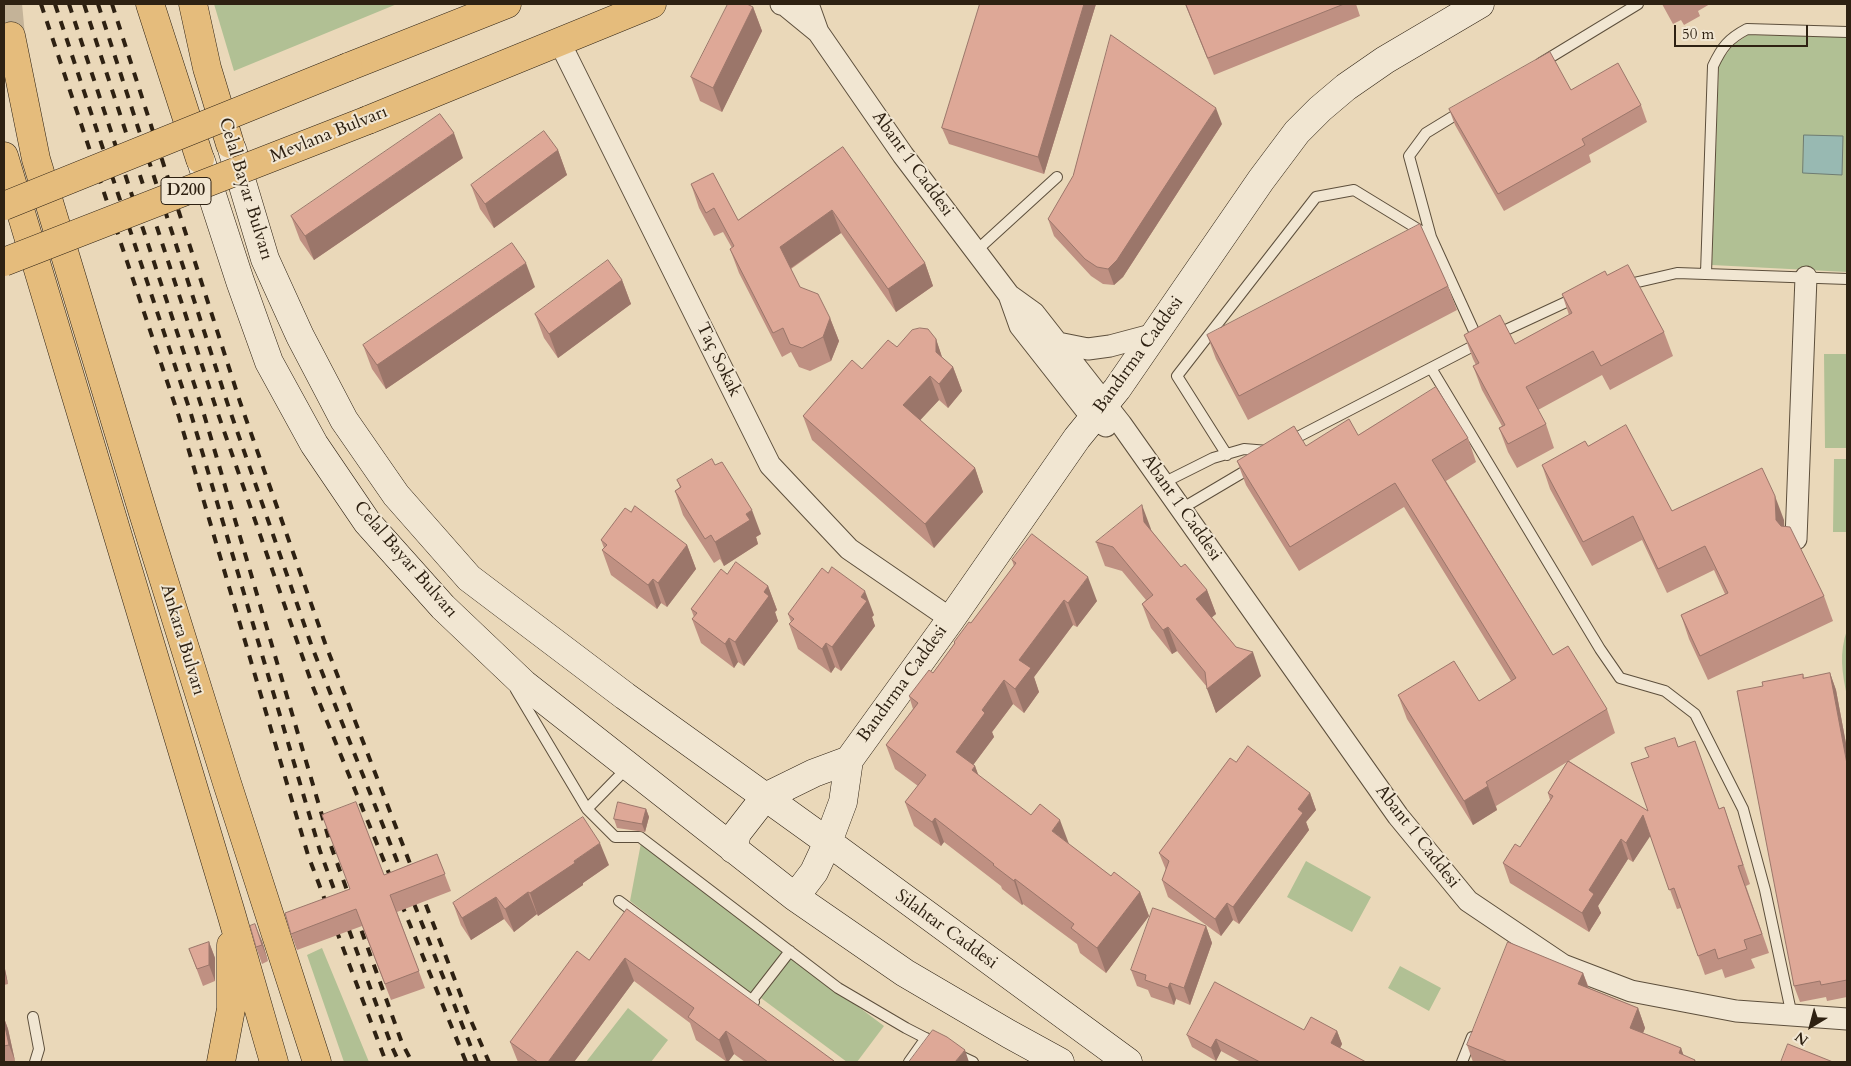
<!DOCTYPE html>
<html>
<head>
<meta charset="utf-8">
<style>
  body { margin:0 }
  #map { position:relative; width:1851px; height:1066px; overflow:hidden; background:#ead8b9; font-family:Cardo,serif }
  canvas { display:block }
  .frame { position:absolute; inset:0; border:5px solid #2e2112; pointer-events:none }
  .north { position:absolute; left:1786px; top:1001px; width:50px; height:50px; -webkit-text-stroke:4px #f1e6d2; paint-order:stroke; rotate:217deg; font-size:14px; font-weight:700; line-height:20px; text-align:center; color:#2e2112 }
  .north::after { content:''; display:block; margin:auto; width:18px; height:22px; background:#2e2112; clip-path:polygon(50% 0,100% 100%,50% 72%,0 100%) }
  .scale { position:absolute; left:1674px; top:25px; width:134px; height:22px; box-sizing:border-box; border:2px solid #2e2112; border-top:0; padding-left:6px; font-size:15px; line-height:18px; white-space:nowrap; color:#2e2112; -webkit-text-stroke:4px #f1e6d2; paint-order:stroke }
</style>
</head>
<body>
<div id="map">
<canvas width="1851" height="1066"></canvas>
<div class="frame"></div>
<div class="north">N</div>
<div class="scale">50 m</div>
</div>
<script>
const ctx = document.querySelector('canvas').getContext('2d');
ctx.lineJoin = 'round';
function fill(path, color) { ctx.fillStyle = color; ctx.fill(path, 'evenodd'); }
function stroke(path, color, width, dash) { ctx.strokeStyle = color; ctx.lineWidth = width; ctx.lineCap = dash ? 'butt' : 'round'; ctx.setLineDash(dash || []); ctx.stroke(path); }
function label(font, color, halo, rows, align = 'center') {
  ctx.font = font + ' Cardo,serif'; ctx.lineWidth = 4; ctx.setLineDash([]); ctx.textBaseline = 'middle'; ctx.strokeStyle = halo; ctx.fillStyle = color; for (const [text, x, y, turn = 0] of rows) {
    ctx.save(); ctx.translate(x, y); ctx.rotate((+turn || 0) * Math.PI / 180); ctx.textAlign = isNaN(turn) ? turn : align; if (halo) ctx.strokeText(text, 0, 0); ctx.fillText(text, 0, 0); ctx.restore();
  }
}
fill(new Path2D(`
  M214 4H397L234 71Z
  M1748 35 1847 37V272L1712 265 1719 64 1733 45Z
  M1824 354H1847V448H1825Z
  M1834 459H1847V532H1833Z
  M1847 630V696C1842 673 1839 653 1847 630Z
  M641 843 785 953 752 995 630 901Z
  M1306 861 1371 897 1352 932 1287 897Z
  M322 948 369 1062H344L307 955Z
  M792 957 884 1026 857 1062H847L761 998Z
  M1400 966 1441 988 1429 1011 1388 988Z
  M628 1008 668 1040 651 1062H586Z`), '#b1c094');
const water = new Path2D(`
  M1804 135 1843 136 1842 175 1803 173Z`);
fill(water, '#98b9b2');
stroke(water, '#6e7c72', 1);
stroke(new Path2D(`
  M8 4 11 36`), '#c4b398', 28, [28, 14]);
const service = new Path2D(`
  M1541 63 1638 4
  M1462 111 1426 133 1409 156 1431 237 1478 340
  M976 251 1057 177
  M1706 273 1713 66C1722 47 1728 39 1747 29L1847 32
  M1625 285 1677 273 1847 279
  M1495 335 1577 297
  M1431 368 1600 649 1620 678 1665 691 1695 714 1743 809 1765 890 1792 1016
  M1288 442 1479 343
  M1227 455 1177 376 1316 197 1354 190 1426 234
  M1163 483 1213 458 1244 449 1268 451
  M1181 509 1252 467
  M516 690 587 809 615 837H640L838 988 906 1028 939 1045
  M587 809 628 767
  M619 901 754 1002
  M752 1000 790 951
  M33 1017 39 1049 35 1062
  M956 1054 973 1062
  M909 1062 926 1038
  M1462 1062 1472 1037`);
const minor = new Path2D(`
  M781 4 785 5 818 32
  M808 4 818 32 903 155 1009 295 1034 313 1121 424 1398 816 1468 901 1563 965 1631 991 1736 1011 1847 1019
  M559 41 770 465 849 549 951 619
  M1009 295 1020 326 1093 419 1106 426
  M1058 343 1088 349 1110 346 1155 334
  M1796 539 1806 277`);
const secondary = new Path2D(`
  M232 149 265 259 300 336 344 420 396 495 469 578 625 696 828 842 1128 1062
  M201 161 240 281 269 362 314 444 367 522 443 607 524 684 795 897 814 872 828 842 843 802 849 760 951 619 1077 438 1117 389 1261 180 1297 132 1320 109 1346 87 1385 60 1480 4
  M733 849 737 833 765 797 814 773 849 760
  M795 897 905 973 1009 1034 1060 1062`);
const primary = new Path2D(`
  M150 4 200 159
  M193 4 207 68 230 144
  M11 36 36 159 143 513 227 783 317 1062
  M4 156 231 913 274 1062
  M221 1062 231 1009V945`);
const trunk = new Path2D(`
  M348 67 507 4
  M368 120 652 4`);
stroke(service, '#5d4f3c', 12);
stroke(minor, '#5d4f3c', 23);
stroke(secondary, '#2e2112', 29);
stroke(primary, '#2e2112', 29);
stroke(trunk, '#2e2112', 29);
stroke(service, '#f1e6d2', 10);
stroke(minor, '#f1e6d2', 21);
stroke(secondary, '#f1e6d2', 28);
stroke(primary, '#e5bc7c', 28);
stroke(trunk, '#e5bc7c', 28);
stroke(new Path2D(`
  M41 4 179 417 308 855 386 1062
  M55 4 191 414 320 851 392 1047 399 1062
  M69 4 203 411 331 846 402 1043 412 1062
  M84 4 216 408 313 687 466 1062
  M98 4 228 405 312 647 477 1062
  M112 4 240 402 325 643 468 1014 489 1062`), '#2e2112', 4, [9, 9]);
const trunkBridge = new Path2D(`
  M4 206 348 67
  M4 262 368 120`);
stroke(trunkBridge, '#2e2112', 29, []);
stroke(trunkBridge, '#e5bc7c', 28);
fill(new Path2D(`
  M980 4H1096L1044 174 949 144 942 128Z
  M1185 4H1356L1360 16 1214 75Z
  M1662 4H1710L1698 11 1700 16 1684 25 1681 20 1673 24Z
  M753 7 762 31 722 112 700 101 691 77Z
  M1571 90 1641 105 1647 122 1589 155 1591 162 1504 211 1455 125 1449 109Z
  M1222 124 1123 277 1114 285 1103 284 1091 276 1054 236 1048 219Z
  M843 147 925 263 933 286 896 312 841 233 791 269 800 287 830 318 839 341 831 361 810 371 799 367 791 352 782 357 739 273 730 249 732 248 723 232 714 236 699 208 691 184 738 220Z
  M558 150 567 175 494 228 480 209 471 185Z
  M463 158 314 260 300 240 291 216Z
  M1607 275 1664 332 1673 356 1610 390 1602 375 1538 410 1546 424 1554 448 1517 468 1508 452 1499 428 1502 426 1482 390 1473 366 1476 365 1473 359 1464 335 1515 344 1569 315 1562 294Z
  M622 280 631 304 558 358 544 338 535 314Z
  M1448 286 1457 310 1248 420 1216 359 1207 335Z
  M535 287 386 389 372 369 363 345Z
  M936 339 942 357 953 367 962 391 948 408 939 400 920 420 975 468 983 492 934 548 812 440 803 416 862 369 897 347Z
  M1358 435 1468 438 1476 462 1446 481 1553 655 1607 709 1615 733 1569 761 1648 811 1678 747 1719 809 1724 807 1731 827 1750 884 1746 886 1769 953 1751 959 1755 968 1725 978 1722 969 1705 975 1681 908 1677 909 1650 835 1633 862 1628 859 1598 906 1601 913 1589 932 1510 883 1503 863 1520 847 1550 800 1548 793 1567 762 1496 806 1497 810 1473 825 1407 719 1398 695 1479 701 1511 681 1404 507 1299 571 1246 485 1237 461Z
  M1588 446 1672 511 1784 520V526L1824 596 1833 621 1708 680 1689 639 1681 615 1725 594 1714 570 1667 593 1642 540 1592 566 1550 489 1542 465Z
  M677 480 761 534 756 537 758 544 724 566 720 559 714 563 683 515 675 491 680 487Z
  M631 512 687 545 696 569 667 607 661 603 657 609 611 575 602 550 604 548 601 540Z
  M1151 529V530L1181 567 1207 590 1216 614 1212 617 1236 647 1261 676 1216 713 1207 687 1177 651 1172 654 1151 628 1142 604 1146 600 1122 571 1105 566 1096 542Z
  M1012 560 1097 601 1077 627 1073 625 1034 677 1039 692 1024 713 1013 704 992 732 994 737 973 765 975 766 978 775 1111 876 1140 892 1149 916 1106 973 1080 953 1077 944 1023 904 1022 905 1002 889 1001 886 944 842 941 846 914 826 905 802 918 786 895 769 886 745 913 709 909 696 933 673 954 644V642L971 623 1014 566Z
  M727 574 768 586 777 610 775 612 778 621 744 666 738 662 734 668 701 643 692 619 694 617 691 609Z
  M788 614 874 615 872 617 875 626 841 671 835 667 831 673 798 649 789 624 791 622Z
  M1830 673 1836 690 1847 749V997L1827 1001 1826 997 1800 1002 1794 986 1763 686 1803 674 1804 678Z
  M1236 762 1310 793 1316 810 1306 822 1309 830 1239 924 1233 920 1221 936 1168 897 1162 880 1166 870 1159 853Z
  M646 809 649 817 645 832 617 828 614 819Z
  M437 854 451 891 397 912 425 988 391 1000 362 926 297 950 291 934 349 889 384 875Z
  M609 865 583 883V885L538 916 537 914 514 932 504 919 471 940 461 925 453 903Z
  M627 909 835 1062H745L734 1054 728 1062H727L696 1040 690 1023 634 981 574 1062H518L510 1042 589 960Z
  M1206 926 1212 943 1190 1005 1176 999 1174 1005 1151 997 1148 990 1137 986 1131 970Z
  M262 941 268 961 262 964 256 947Z
  M209 942 215 958V981L203 986 189 949Z
  M4 964 8 984 4 985Z
  M1583 973 1589 988 1638 1008 1645 1028 1643 1033 1681 1048 1683 1055 1695 1060 1696 1062H1473L1467 1045Z
  M4 1018 8 1029 15 1061 11 1062H4Z
  M1304 1030 1337 1031 1342 1044 1340 1048 1366 1062H1241L1221 1051 1216 1061 1192 1047 1187 1035Z`), '#bf9082');
fill(new Path2D(`
  M1084 4H1096L1044 174 1038 157Z
  M753 7 762 31 722 112 713 88Z
  M1216 108 1222 124 1123 277 1114 285 1108 269Z
  M454 133 463 158 314 260 305 236Z
  M558 150 567 175 494 228 485 204Z
  M832 210 841 233 788 270 780 247Z
  M526 263 535 287 386 389 377 365Z
  M925 263 933 286 896 312 888 289Z
  M622 280 631 304 558 358 549 334Z
  M830 318 839 341 831 361 823 337Z
  M936 339 944 363 936 352Z
  M953 367 962 391 948 408 939 384Z
  M930 376 939 400 912 429 903 405Z
  M975 468 983 492 934 548 925 524Z
  M1775 496 1784 520 1785 544 1776 520Z
  M1142 505 1151 529 1153 546 1144 522Z
  M752 510 761 534 756 537 758 544 724 566 715 542 746 514Z
  M687 545 696 569 667 607 658 583Z
  M1088 577 1097 601 1077 627 1068 603Z
  M653 579 661 603 657 609 648 585Z
  M768 586 777 610 775 612 778 621 744 666 735 642 764 592Z
  M1207 590 1216 614 1205 623 1196 599Z
  M865 591 874 615 872 617 875 626 841 671 832 647 861 597Z
  M1064 600 1073 625 1034 677 1039 692 1024 713 1015 689 1019 660Z
  M1168 627 1177 651 1172 654 1163 630Z
  M729 638 738 662 734 668 725 644Z
  M826 643 835 667 831 673 822 649Z
  M1253 652 1261 676 1216 713 1207 689Z
  M1830 673 1836 690 1847 749V764Z
  M1004 680 1013 704 992 732 994 737 965 776 956 752 982 710Z
  M975 766 984 790 972 770Z
  M1488 786 1497 810 1473 825 1464 801Z
  M1310 793 1316 810 1306 822 1309 830 1239 924 1233 907 1298 809Z
  M646 809 649 817 645 832 642 824Z
  M1643 815 1651 835 1633 862 1626 843Z
  M935 818 944 842 941 846 932 822Z
  M1060 820 1069 844 1052 831Z
  M1621 839 1628 859 1598 906 1601 913 1589 932 1582 913 1589 890Z
  M600 843 609 865 583 883V885L538 916 530 893 574 861Z
  M1015 879 1023 904 1022 905 1014 881Z
  M528 892 537 914 514 932 505 909Z
  M1140 892 1149 916 1106 973 1097 948Z
  M496 897 504 919 471 940 462 918Z
  M1227 903 1233 920 1221 936 1215 919Z
  M255 924 262 941 268 961 262 945Z
  M1206 926 1212 943 1190 1005 1184 988Z
  M209 942 215 958V981L209 965Z
  M625 958 634 981 574 1062H548Z
  M4 964 8 984 4 971Z
  M1583 973 1590 993 1578 984Z
  M1170 983 1176 999 1174 1005 1168 988Z
  M1638 1008 1645 1028 1637 1048 1630 1028Z
  M4 1018 8 1029 15 1061 9 1045 4 1022Z
  M726 1031 734 1054 728 1062H727L719 1040Z
  M1337 1031 1342 1044 1336 1056 1331 1043Z
  M1216 1039 1221 1051 1216 1061 1211 1048Z
  M1681 1048 1686 1062 1679 1053Z
  M965 1050 969 1062H955Z`), '#9b766a');
const building = new Path2D(`
  M728 4H747L753 7 713 88 691 77Z
  M980 4H1084L1038 157 942 128Z
  M1186 4H1344L1208 58Z
  M1111 35 1216 108 1117 260 1108 269 1097 267 1085 259 1048 219 1073 176Z
  M1550 52 1571 90 1618 63 1641 105 1582 139 1585 145 1498 194 1449 109Z
  M440 114 454 133 305 236 291 216Z
  M544 131 558 150 485 204 471 185Z
  M843 147 925 263 888 289 832 210 780 247 800 287 818 294 830 318 823 337 802 348 790 344 783 328 773 333 730 249 734 246 714 208 706 213 691 184 713 173 738 220Z
  M1420 224 1448 286 1239 396 1207 335Z
  M512 243 526 263 377 365 363 345Z
  M608 260 622 280 549 334 535 314Z
  M1628 265 1664 332 1601 366 1593 351 1526 387 1546 424 1508 444 1499 428 1505 425 1473 366 1479 363 1464 335 1500 315 1515 344 1572 313 1562 294 1605 271 1607 275Z
  M920 328 928 329 936 339V352L953 367 939 384 930 376 903 405 975 468 925 524 803 416 852 360 862 369 888 340 897 347 912 330Z
  M1436 387 1468 438 1432 460 1553 655 1568 646 1607 709 1486 782 1488 786 1464 801 1398 695 1454 661 1479 701 1516 678 1395 483 1290 547 1237 461 1294 426 1306 446 1349 419 1358 435Z
  M1626 425 1672 511 1762 468 1775 496 1776 520 1781 526 1790 527 1824 596 1700 656 1681 615 1728 593 1705 546 1658 569 1633 516 1583 542 1542 465 1585 441 1588 446Z
  M712 459 715 465 722 462 752 510 746 514 750 520 715 542 711 535 705 539 675 491 681 487 677 480Z
  M1142 505 1144 522 1181 567 1185 564 1207 590 1196 599 1236 647 1253 652 1207 689 1205 672 1168 627 1163 630 1142 604 1153 595 1113 547 1096 542Z
  M635 506 687 545 658 583 653 579 648 585 602 550 607 545 601 540 625 508 631 512Z
  M1032 534 1088 577 1068 603 1064 600 1019 660 1031 668 1015 689 1004 680 982 710 985 713 956 752 975 766 972 770 1031 815 1040 804 1060 820 1052 831 1111 876 1114 872 1140 892 1097 948 1071 928 1074 924 1015 879 1014 881 993 865 994 864 935 818 932 822 905 802 926 775 886 745 918 703 909 696 929 670 933 673 955 643 954 642 969 622 971 623 1016 563 1012 560Z
  M736 562 768 586 764 592 769 596 735 642 729 638 725 644 692 619 697 613 691 609 721 569 727 574Z
  M832 567 865 591 861 597 867 601 832 647 826 643 822 649 789 624 794 619 788 614 822 568 828 573Z
  M1830 673 1847 764V980L1821 985 1820 981 1794 986 1737 691 1763 686 1762 682 1803 674V678Z
  M1675 738 1678 747 1695 741 1719 809 1724 807 1743 865 1738 866 1762 934 1744 940 1747 949 1718 959 1715 949 1698 956 1674 888 1669 890 1643 815 1626 843 1621 839 1589 890 1594 894 1582 913 1503 863 1515 844 1520 847 1553 796 1548 793 1568 761 1648 811 1631 763 1649 757 1645 748Z
  M1248 746 1310 793 1298 809 1303 813 1233 907 1227 903 1215 919 1162 880 1169 861 1159 853 1230 758 1236 762Z
  M356 802 384 875 437 854 445 874 390 895 419 971 385 984 356 909 291 934 285 913 350 889 322 815Z
  M618 802 646 809 642 824 614 819Z
  M583 817 600 843 574 861 575 863 530 893 528 892 505 909 496 897 462 918 453 903Z
  M1153 908 1206 926 1184 988 1170 983 1168 988 1145 980 1146 975 1131 970Z
  M627 909 834 1061 833 1062H768L726 1031 719 1040 688 1017 694 1008 625 958 548 1062H538L510 1042 577 951 589 960Z
  M255 924 262 945 256 947 250 926Z
  M209 942V965L197 969 189 949Z
  M1508 942 1583 973 1578 984 1638 1008 1630 1028 1681 1048 1679 1053 1695 1060 1694 1062H1508L1467 1045Z
  M1215 982 1304 1030 1311 1017 1337 1031 1331 1043 1366 1062H1260L1216 1039 1211 1048 1187 1035Z
  M4 1022 9 1045 4 1046Z
  M933 1030 947 1037 965 1050 955 1062H909Z
  M1788 1044 1833 1062H1781Z`);
fill(building, '#dea897');
stroke(building, '#9b766a', 1);
for (const [x, y, w] of [
  [186,191,50]
]) { const box = new Path2D(); box.roundRect(x - w / 2, y - 13.5, w, 27, 4); ctx.fillStyle = '#f1e6d2'; ctx.fill(box); stroke(box, '#2e2112', 1); }
label('bold 16px', '#2e2112', null, [
  ["D200",186,191]
]);
label('18px', '#2e2112', '#f1e6d2', [
  ["Mevlana Bulvarı",329,135,-22],
  ["Abant 1 Caddesi",912,164,54],
  ["Celal Bayar Bulvarı",245,189,73],
  ["Bandırma Caddesi",1139,355,-54],
  ["Taç Sokak",718,360,64],
  ["Abant 1 Caddesi",1181,508,55],
  ["Celal Bayar Bulvarı",405,560,49],
  ["Ankara Bulvarı",182,640,73],
  ["Bandırma Caddesi",903,684,-54],
  ["Abant 1 Caddesi",1417,837,52],
  ["Silahtar Caddesi",946,930,36]
]);
</script>
</body>
</html>
